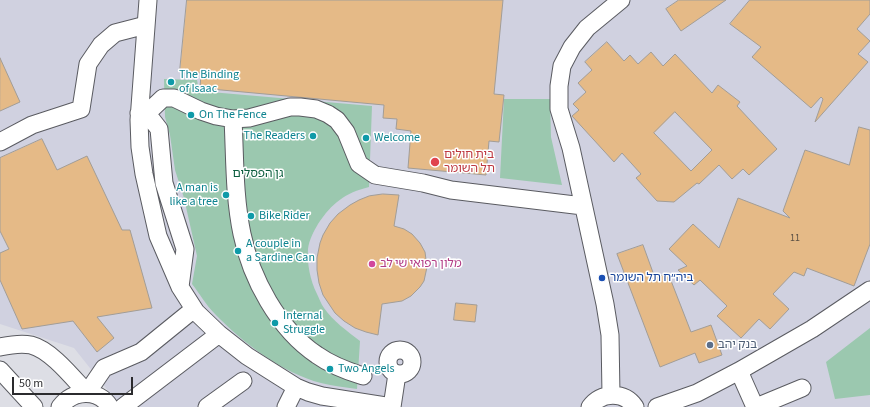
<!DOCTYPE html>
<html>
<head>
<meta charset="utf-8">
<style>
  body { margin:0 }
  #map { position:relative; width:870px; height:407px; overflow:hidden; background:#dddee5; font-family:"Source Sans 3",sans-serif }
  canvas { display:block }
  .scale { position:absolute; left:12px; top:377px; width:121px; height:18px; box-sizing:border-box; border:2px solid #2b2b2e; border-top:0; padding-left:5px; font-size:12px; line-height:14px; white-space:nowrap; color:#2b2b2e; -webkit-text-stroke:3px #fff; paint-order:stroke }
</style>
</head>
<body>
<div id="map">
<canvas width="870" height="407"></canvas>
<div class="scale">50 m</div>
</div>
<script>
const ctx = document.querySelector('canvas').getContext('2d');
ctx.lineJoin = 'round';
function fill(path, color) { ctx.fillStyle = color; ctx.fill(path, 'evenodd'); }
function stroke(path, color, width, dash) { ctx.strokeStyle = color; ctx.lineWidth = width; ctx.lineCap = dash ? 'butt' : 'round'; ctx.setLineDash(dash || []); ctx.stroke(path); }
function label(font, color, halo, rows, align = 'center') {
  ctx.font = font + ' "Source Sans 3","Noto Sans Hebrew",sans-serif'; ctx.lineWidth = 3; ctx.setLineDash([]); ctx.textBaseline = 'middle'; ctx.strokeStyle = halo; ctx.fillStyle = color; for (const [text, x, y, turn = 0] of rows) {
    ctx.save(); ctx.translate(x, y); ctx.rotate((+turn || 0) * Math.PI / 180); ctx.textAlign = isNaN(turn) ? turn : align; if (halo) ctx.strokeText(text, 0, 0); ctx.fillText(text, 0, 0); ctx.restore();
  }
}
fill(new Path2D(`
  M0 0H870V407H121L74 348 0 324Z`), '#d0d1e0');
fill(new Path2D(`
  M164 79 197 80 199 91 372 106 369 187C345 193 332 203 318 224 314 231 309 240 308 249 307 264 310 280 317 294 319 298 321 304 324 308 333 321 347 331 360 341L357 389C345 387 333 386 321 383 282 373 242 342 215 314 206 305 200 294 192 284L197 256 184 198 175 170 170 135 165 117Z
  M504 99H550L551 137 562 185 500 178Z
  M870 328V395L835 399 826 362Z`), '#9bc8af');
const building = new Path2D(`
  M187 0H503L494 94 504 95 499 142 489 141 486 175 408 168 411 131 396 129 397 119 383 118 384 105 200 88 201 73 180 71Z
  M679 0H726L681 31 666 9Z
  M750 0H870V14L857 29 870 41 858 54 868 62 815 122 823 99 821 97 811 108 752 57 761 47 730 24Z
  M607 42 624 61 630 55 638 64 651 52 663 66 675 54 712 93 718 85 740 102 737 106 777 149 749 175 743 169 732 179 719 165 699 184 697 183 674 202 657 201 636 178 641 174 622 153 614 162 572 116 579 110 573 104 586 92 578 83 592 70 585 62ZM675 112 712 150 691 171 654 133Z
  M0 58 20 102 0 111Z
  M859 127 870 130V244L854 286 807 268 804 276 794 272 773 294 789 309 770 329 759 319 741 338 717 316 727 306 700 280 694 285 678 270 687 266 669 249 693 224 719 248 738 198 790 218 783 211 805 150 849 165Z
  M42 139 57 170 87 156 122 230H130L152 308 97 317 114 338 97 352 73 321 22 329 0 280V253L9 249 0 231V158Z
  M383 194 399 195 394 226 404 229 412 234 420 243 425 252 427 267 424 281 420 287 411 296 402 301 382 304 378 335 366 332 355 328 344 321 335 313 323 295 319 283 317 270V258L320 243 323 235 330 223 338 214 350 205 359 200 369 196Z
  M643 245 655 278 668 273 691 332 711 325 722 355 699 363 695 353 660 367 617 254Z
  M456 303 477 305 475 322 454 320Z`);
fill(building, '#e5ba87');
stroke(building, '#a29d97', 1);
const minor = new Path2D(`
  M148 0 139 120 140 147 144 174 158 236 180 287 196 312 219 334 247 356 296 387 308 392 322 396 392 407
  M139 113 152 120 159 129 164 183 185 249 180 287
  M144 116 163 98H174L201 111 216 116 233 119 249 118 290 107H300L316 109 328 114 337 120 346 132 359 164 375 175 423 183 451 190 583 206
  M233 119C235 157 234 196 242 234 251 278 278 329 317 355 331 365 347 371 363 376
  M0 142 32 125 81 109 88 64 101 45 115 33 146 25
  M0 347C9 345 21 343 31 345 51 350 73 378 87 393L104 368 141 352 194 309
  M388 362a12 12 0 1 1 24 0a12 12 0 1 1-24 0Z
  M0 370 34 407
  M739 371 755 407
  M611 395 610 335 605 304 571 148 559 109V86L562 66 572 47 587 28 621 0
  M60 407C73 390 98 388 110 407
  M123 407 219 334
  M207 407 243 381
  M286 407 296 387
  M392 407 397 374
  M590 407C601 392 624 391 635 407
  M657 407 697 393 739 371 812 329 870 290
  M756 407 802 388`);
stroke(minor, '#5a5b61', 19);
stroke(minor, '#fff', 17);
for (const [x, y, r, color] of [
  [171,82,4,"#0f9aa8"],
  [191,115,4,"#0f9aa8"],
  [313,136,4,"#0f9aa8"],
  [366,138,4,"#0f9aa8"],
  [435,162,5,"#e0444e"],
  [226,195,4,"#0f9aa8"],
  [251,216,4,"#0f9aa8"],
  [238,251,4,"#0f9aa8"],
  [372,264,4,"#d1479c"],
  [602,278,4,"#1a4fb4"],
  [275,323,4,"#0f9aa8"],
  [710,345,4,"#5c6f8a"],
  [330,369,4,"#0f9aa8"]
]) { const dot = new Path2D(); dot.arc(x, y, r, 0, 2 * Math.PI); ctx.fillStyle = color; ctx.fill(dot); stroke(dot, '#fff', 1.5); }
label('10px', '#5a4f44', null, [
  ["11",795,239]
]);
label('12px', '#0d838f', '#fff', [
  ["The Binding",179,75],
  ["of Isaac",179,89],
  ["On The Fence",199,115],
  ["The Readers",305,136,"right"],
  ["Welcome",374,138],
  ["A man is",218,188,"right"],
  ["like a tree",218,202,"right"],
  ["Bike Rider",259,216],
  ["A couple in",246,244],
  ["a Sardine Can",246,258],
  ["Internal",283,316],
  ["Struggle",283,330],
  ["Two Angels",338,369]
], 'left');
label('12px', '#be3a42', '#fff', [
  ["בית חולים",444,155],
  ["תל השומר",444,169]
], 'left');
label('12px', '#0b5d3e', '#fff', [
  ["גן הפסלים",258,174]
]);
label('12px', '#b23c85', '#fff', [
  ["מלון רפואי שי לב",380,264]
], 'left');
label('12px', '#164399', '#fff', [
  ["ביה״ח תל השומר",610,278]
], 'left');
label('12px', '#4e5e75', '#fff', [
  ["בנק יהב",718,345]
], 'left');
</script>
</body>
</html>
